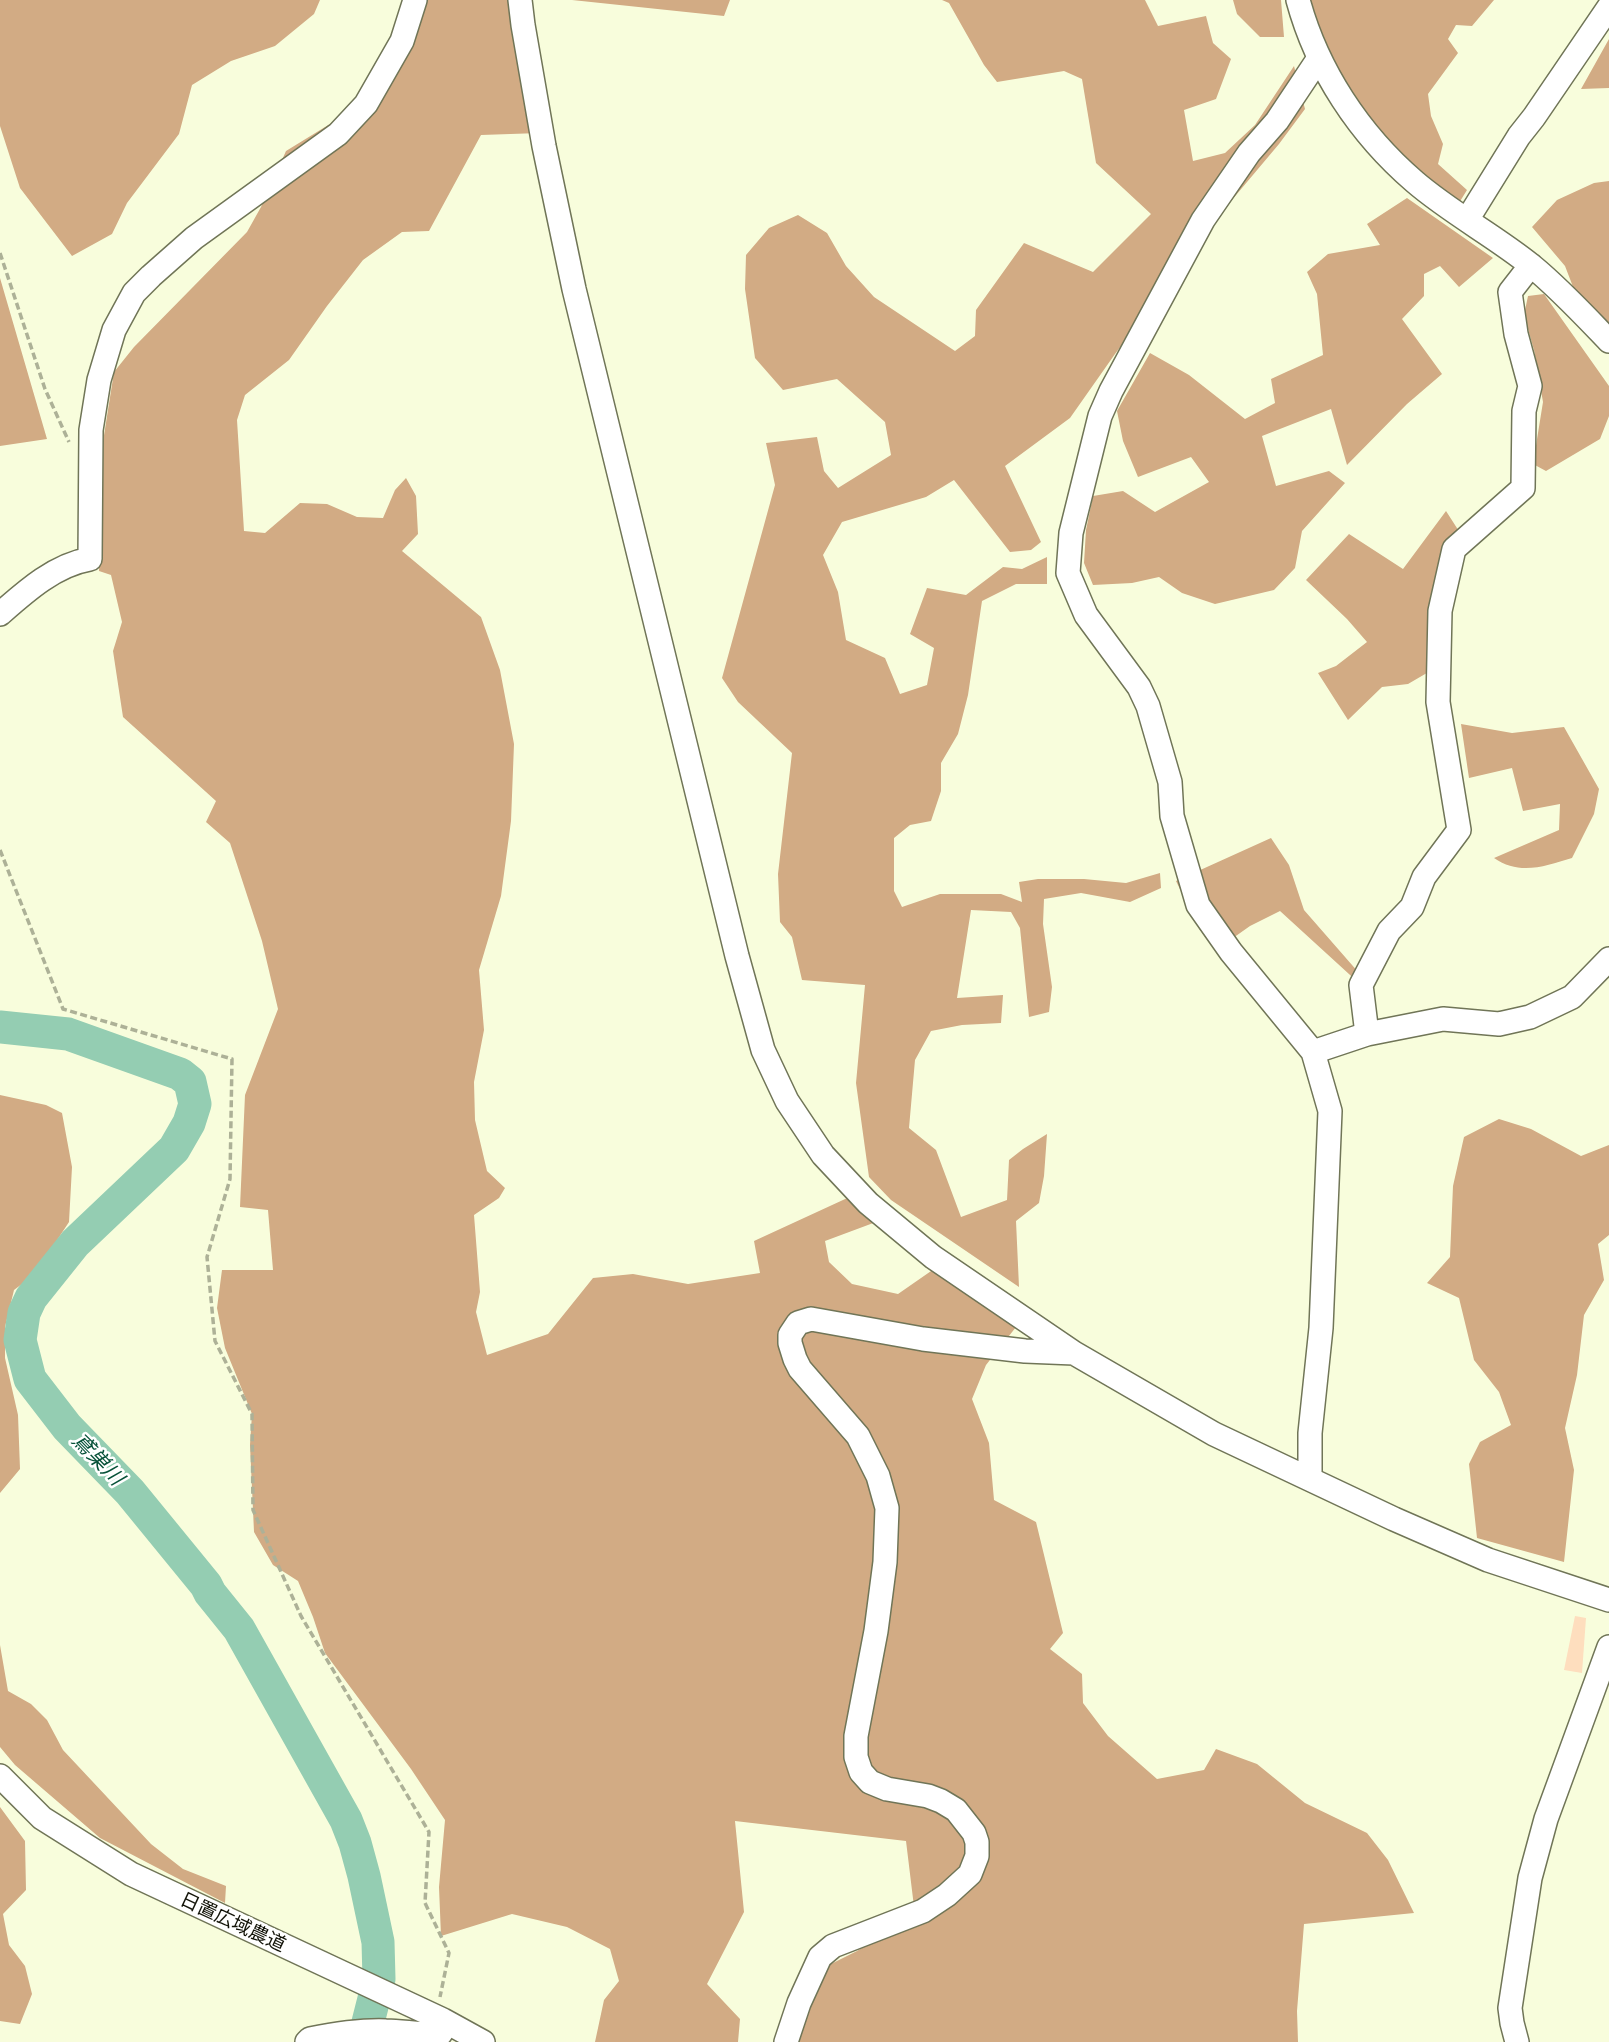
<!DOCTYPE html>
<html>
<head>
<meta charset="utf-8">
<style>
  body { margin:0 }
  canvas { display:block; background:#f8fddc }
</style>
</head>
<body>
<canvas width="1609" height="2042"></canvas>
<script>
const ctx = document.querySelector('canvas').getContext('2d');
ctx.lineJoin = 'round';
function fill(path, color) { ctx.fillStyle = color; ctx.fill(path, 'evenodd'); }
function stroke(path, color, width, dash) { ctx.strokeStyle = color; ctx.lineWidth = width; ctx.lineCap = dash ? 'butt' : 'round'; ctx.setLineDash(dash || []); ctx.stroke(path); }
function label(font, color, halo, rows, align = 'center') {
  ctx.font = font + ' Barlow,"Noto Sans JP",sans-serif'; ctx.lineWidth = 5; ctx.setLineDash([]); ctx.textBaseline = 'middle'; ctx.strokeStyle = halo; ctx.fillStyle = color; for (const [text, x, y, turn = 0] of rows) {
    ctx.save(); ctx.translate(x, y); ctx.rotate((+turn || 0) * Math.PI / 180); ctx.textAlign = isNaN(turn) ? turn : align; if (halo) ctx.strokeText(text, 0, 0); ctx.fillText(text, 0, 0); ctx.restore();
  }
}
fill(new Path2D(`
  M1575 1616 1586 1618 1582 1673 1564 1670Z`), '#fedebe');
fill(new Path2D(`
  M0 0H320L314 14 275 46 231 61 192 85 179 134 127 203 112 234 72 256 20 188 0 126Z
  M422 0H528L540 133 481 135 429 231 402 232 363 260 327 306 289 360 245 395 237 420 244 531 265 533 300 503 327 504 357 517 383 518 395 490 406 478 416 496 418 534 402 551 481 617 500 670 514 744 511 821 501 896 479 970 484 1030 474 1082 475 1120 487 1171 505 1188 499 1198 474 1215 480 1292 476 1312 487 1355 548 1334 593 1278 633 1274 688 1284 760 1273 754 1241 856 1194 876 1222 825 1241 829 1262 852 1284 898 1294 934 1269 1020 1322 986 1365 972 1399 989 1443 994 1500 1036 1522 1063 1633 1050 1649 1082 1674 1083 1703 1108 1736 1157 1779 1204 1770 1216 1749 1257 1764 1305 1803 1367 1833 1388 1860 1414 1913 1304 1924 1297 2011 1298 2042H788L797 1981 857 1951 915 1915 906 1841 735 1821 744 1912 707 1984 740 2019 738 2042H595L604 2000 619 1981 610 1949 567 1927 512 1914 441 1936 439 1887 445 1820 411 1769 325 1653 313 1617 298 1581 273 1565 254 1532 250 1445 252 1414 225 1348 217 1308 222 1270H273L268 1210 240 1207 245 1095 278 1009 262 941 230 843 206 822 216 801 123 717 113 651 122 622 111 575 99 571 102 448 114 372 134 347 247 232 261 207 286 151 382 92Z
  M572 0H730L724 16Z
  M942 0H1145L1158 26 1206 16 1213 43 1231 59 1216 99 1184 110 1193 161 1225 153 1255 125 1294 66 1305 109 1279 144 1210 226 1115 354 1070 418 1005 466 1041 542 1031 550 1010 552 954 480 926 497 842 522 823 555 838 592 846 640 885 658 900 694 927 685 934 648 910 634 927 588 966 595 1003 567 1022 569 1047 557V584H1016L982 601 968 695 958 734 941 763V791L931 821 910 825 894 838V891L902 907 940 894H1001L1022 902 1019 882 1038 879H1084L1126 883 1160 873 1161 888 1130 902 1081 893 1044 899 1043 924 1052 987 1049 1012 1029 1017 1020 928 1011 912 971 910 957 998 1003 995 1001 1023 962 1025 931 1031 915 1060 909 1128 936 1150 961 1217 1007 1200 1009 1160 1023 1149 1047 1134 1044 1176 1039 1203 1016 1221 1019 1287 891 1200 869 1177 856 1083 865 985 802 980 792 937 780 922 778 874 792 753 738 702 722 678 775 485 766 443 817 437 824 471 838 488 891 455 885 422 837 379 783 390 755 358 745 289 746 255 769 228 798 215 827 233 846 266 874 297 955 351 975 336 976 310 1024 243 1093 272 1151 214 1096 163 1082 79 1064 71 997 82 984 65 949 3Z
  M1233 0H1281L1284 37H1260L1237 14Z
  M1301 0H1494L1472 26 1456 25 1448 39 1458 53 1428 94 1431 116 1443 144 1438 164 1467 190 1459 203 1386 165 1341 120 1320 83Z
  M1609 39V88L1581 89Z
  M1609 181V322L1599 319 1575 292 1565 266 1532 227 1557 200 1594 183Z
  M1407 198 1493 258 1459 287 1440 266 1424 274V296L1402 319 1442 374 1407 404 1347 465 1331 409 1262 436 1276 486 1329 471 1345 483 1302 531 1295 568 1274 590 1215 604 1182 593 1159 577 1132 583 1093 585 1084 563 1086 530 1093 496 1123 491 1155 512 1209 482 1191 457 1138 477 1123 441 1117 411 1150 353 1189 375 1245 419 1275 403 1271 379 1323 355 1317 294 1307 272 1328 254 1380 245 1367 224Z
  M0 278 47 439 0 446Z
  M1544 294 1609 386V416L1600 439 1546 471 1533 464 1543 402 1534 350 1524 315 1528 296Z
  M1446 511 1464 539 1432 670 1408 684 1382 687 1348 720 1318 673 1336 666 1367 642 1347 619 1306 580 1349 534 1403 569Z
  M1461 724 1512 733 1564 727 1599 789 1594 814 1572 858C1545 866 1520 876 1494 858L1559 830 1560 804 1523 811 1512 768 1469 778Z
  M1271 838 1289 865 1304 910 1359 973 1361 985 1280 911 1250 926 1216 950 1200 930 1176 881Z
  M0 1095 46 1105 62 1113 72 1167 69 1222 34 1275 14 1290 5 1327V1358L18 1415 20 1469 0 1493Z
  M1499 1119 1531 1129 1581 1156 1609 1145V1235L1598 1244 1604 1280 1584 1315 1577 1375 1565 1428 1574 1470 1564 1562 1477 1538 1469 1464 1480 1442 1511 1425 1499 1392 1474 1360 1459 1298 1427 1283 1450 1257 1453 1186 1464 1137Z
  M0 1645 8 1691 31 1704 47 1720 63 1750 151 1844 183 1869 226 1886 225 1903 100 1838 15 1765 0 1747Z
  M0 1807 25 1841 26 1890 3 1914 9 1945 25 1966 32 1994 20 2024 0 2021Z`), '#d2ab84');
stroke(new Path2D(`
  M0 1027 68 1034 180 1074 190 1082 195 1104 189 1123 174 1149 75 1243 31 1298 24 1313 20 1340 30 1379 67 1427 130 1492 206 1585 210 1593 239 1629 346 1820 355 1843 364 1876 378 1942 379 1979 363 2042`), '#94cdb2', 33);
const minor = new Path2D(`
  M520 0 523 25 544 146 574 289 737 956 763 1050 787 1101 823 1155 868 1203 933 1257 1074 1353 1214 1434 1394 1519 1488 1560 1609 1600
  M1298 0C1317 70 1359 134 1415 182 1451 213 1495 236 1532 266 1560 289 1584 315 1609 341
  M1467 220 1519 136 1534 117 1609 7
  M0 614C26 591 55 565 90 559L91 430 99 380 114 330 134 293 151 276 194 238 338 134 366 104 402 41 415 0
  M1367 1034 1361 985 1389 931 1412 907 1424 877 1459 830 1438 702 1440 611 1454 549 1523 488 1524 411 1530 386 1516 334 1510 292 1531 265
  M1313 1052 1367 1034 1443 1019 1499 1024 1530 1017 1572 997 1609 959
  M1310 1479V1433L1321 1328 1330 1111 1313 1052 1231 952 1198 905 1172 816 1170 782 1148 706 1139 687 1086 615 1068 573 1071 533 1100 416 1111 391 1203 220 1249 153 1277 121 1319 58
  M0 1776 42 1818 131 1874 443 2020 483 2042
  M307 2042 310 2039C335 2034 361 2030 386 2031 406 2031 421 2036 441 2033L443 2020
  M786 2042 799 2003 820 1957 833 1946 923 1911 947 1895 970 1874 977 1856V1842L974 1833 956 1810 941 1801 928 1796 887 1789 870 1782 861 1772 856 1757V1736L876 1631 885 1562 887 1508 878 1476 858 1436 800 1369 795 1359 790 1343V1335L798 1323 811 1319 923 1339 1025 1351 1074 1353
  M1517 2042 1512 2023 1510 2008 1530 1878 1546 1819 1609 1647`);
stroke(minor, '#707557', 26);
stroke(new Path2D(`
  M0 253 45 389 69 442
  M0 850 63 1009 232 1059 230 1179 207 1257 215 1341 252 1414 253 1510 301 1616 429 1832 425 1903 449 1953 440 1997`), '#adb197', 3.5, [7, 3.5]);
stroke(minor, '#fff', 23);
label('19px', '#121308', '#fff', [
  ["日置広域農道",233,1922,25]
]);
label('italic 21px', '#075239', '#fff', [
  ["鳶巣川",98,1459,46]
]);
</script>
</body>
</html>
